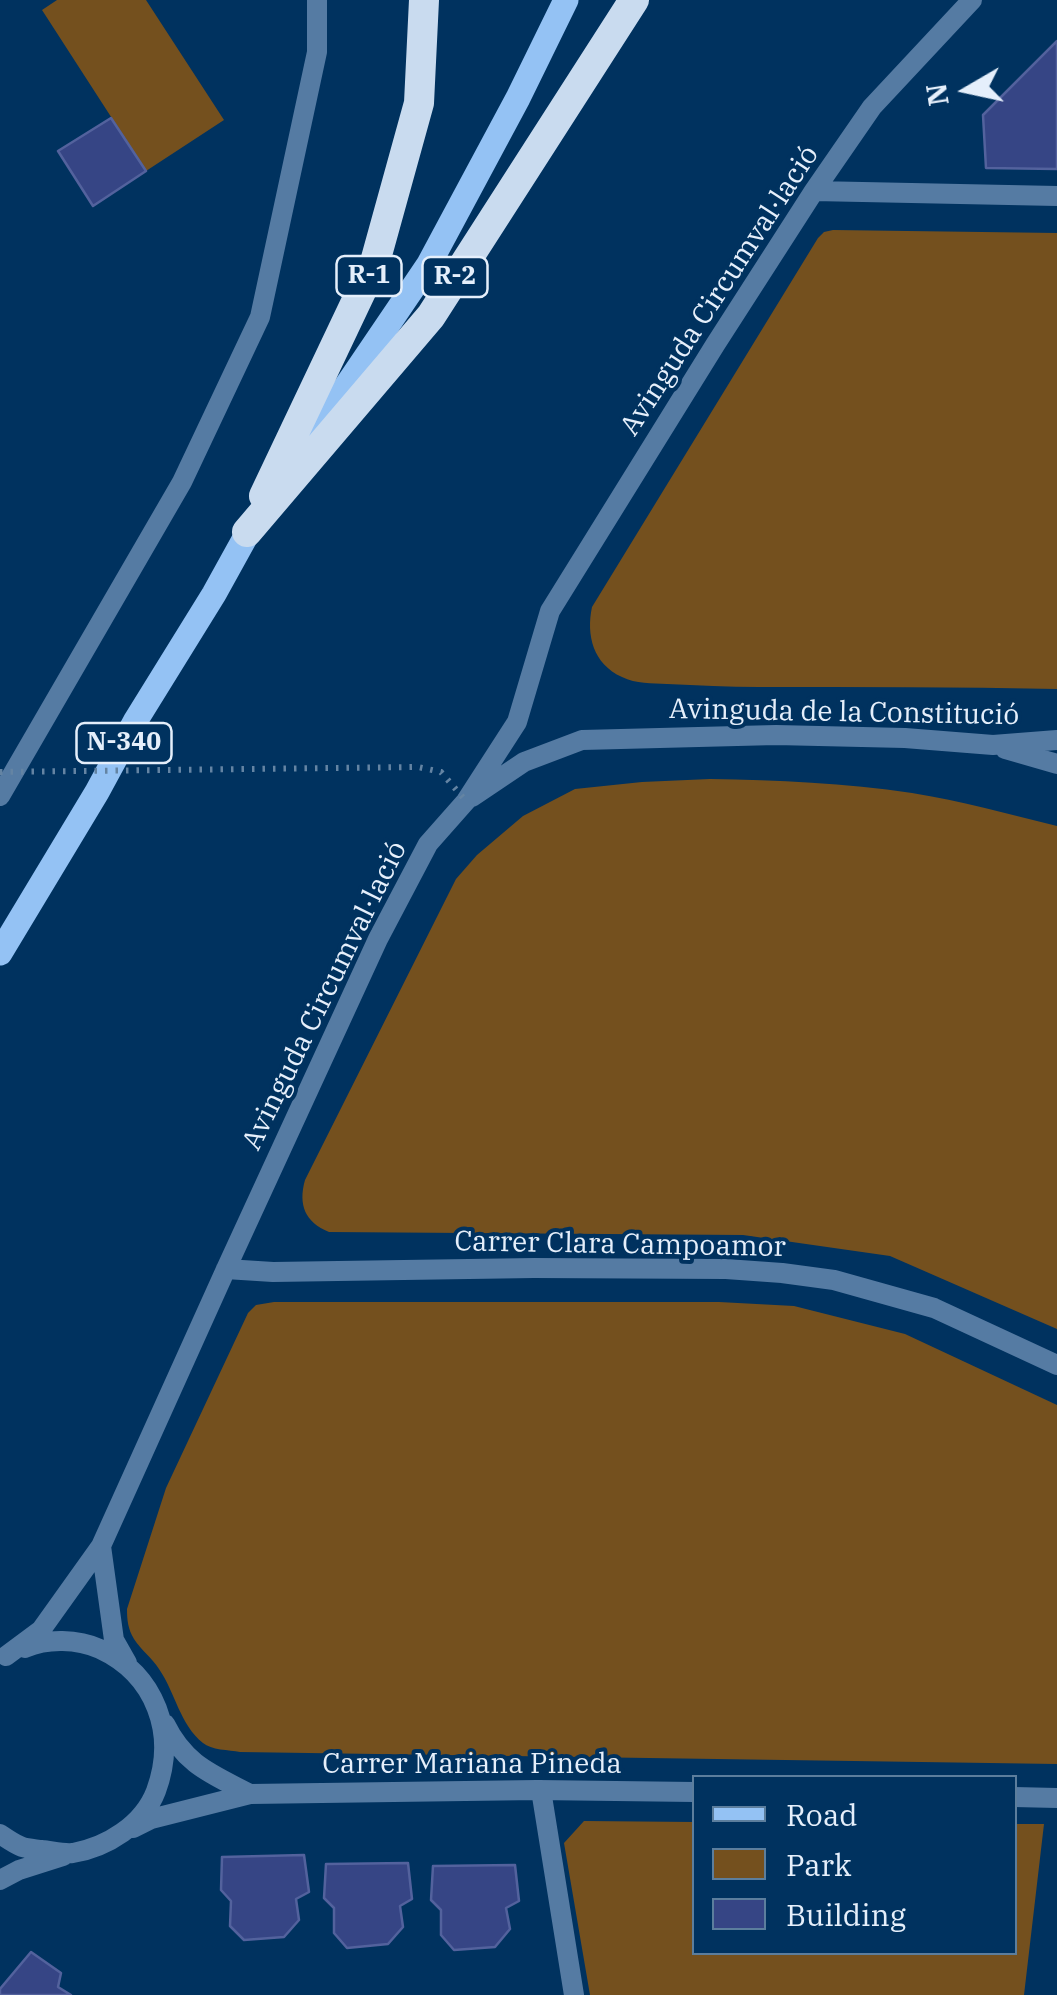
<!DOCTYPE html>
<html>
<head>
<meta charset="utf-8">
<style>
  body { margin:0 }
  #map { position:relative; width:1057px; height:1995px; overflow:hidden; background:#00325f; font-family:"IBM Plex Serif",serif }
  canvas { display:block }
  .legend { position:absolute; left:692px; top:1775px; width:325px; height:180px; box-sizing:border-box; background:#00325f; border:2px solid #5c7e9d; margin:0; padding:12px 18px; list-style:none; font-size:30px; color:#e5effb }
  .legend li { display:flex; align-items:center; gap:20px; height:50px }
  .legend b { width:50px; border:2px solid #5c7e9d }
  .north { position:absolute; left:917px; top:40px; width:100px; height:100px; -webkit-text-stroke:8px #00325f; paint-order:stroke; rotate:261deg; font-size:28px; font-weight:700; line-height:40px; text-align:center; color:#e5effb }
  .north::after { content:''; display:block; margin:auto; width:35px; height:45px; background:#e5effb; clip-path:polygon(50% 0,100% 100%,50% 72%,0 100%) }
</style>
</head>
<body>
<div id="map">
<canvas width="1057" height="1995"></canvas>
<ul class="legend">
<li><b style="height:12px;background:#94c2f4"></b>Road</li>
<li><b style="height:28px;background:#74501e"></b>Park</li>
<li><b style="height:28px;background:#364585"></b>Building</li>
</ul>
<div class="north">N</div>
</div>
<script>
const ctx = document.querySelector('canvas').getContext('2d');
ctx.lineJoin = 'round';
function fill(path, color) { ctx.fillStyle = color; ctx.fill(path, 'evenodd'); }
function stroke(path, color, width, dash) { ctx.strokeStyle = color; ctx.lineWidth = width; ctx.lineCap = dash ? 'butt' : 'round'; ctx.setLineDash(dash || []); ctx.stroke(path); }
function label(font, color, halo, rows, align = 'center') {
  ctx.font = font + ' "IBM Plex Serif",serif'; ctx.lineWidth = 8; ctx.setLineDash([]); ctx.textBaseline = 'middle'; ctx.strokeStyle = halo; ctx.fillStyle = color; for (const [text, x, y, turn = 0] of rows) {
    ctx.save(); ctx.translate(x, y); ctx.rotate((+turn || 0) * Math.PI / 180); ctx.textAlign = isNaN(turn) ? turn : align; if (halo) ctx.strokeText(text, 0, 0); ctx.fillText(text, 0, 0); ctx.restore();
  }
}
fill(new Path2D(`
  M57 0H146L224 120 146 171 42 10Z
  M833 230 1057 233V689C958 687 858 687 759 687 728 687 698 685 667 684 652 683 636 684 622 677 593 664 586 635 592 607L818 238 824 232Z
  M710 779C778 780 845 783 912 793 961 801 1009 814 1057 826V1329L890 1256 743 1235 329 1232C305 1222 298 1205 305 1180L456 879 477 855 523 816 575 789 642 782Z
  M274 1302H719L794 1306 905 1334 1057 1405V1764L240 1752C229 1750 211 1750 203 1743 180 1725 175 1692 159 1669 152 1658 141 1650 134 1639 128 1629 127 1620 127 1609L166 1488 248 1313 256 1305Z
  M584 1821 694 1822V1952H1014L1015 1824H1044L1024 1995H590L564 1843Z`), '#74501e');
const building = new Path2D(`
  M1057 41V169L986 168 983 115Z
  M111 118 146 171 93 206 58 151Z
  M304 1855 309 1892 296 1899 299 1920 284 1937 244 1940 230 1926 231 1901 221 1890 222 1857Z
  M408 1863 412 1899 400 1906 403 1927 388 1944 347 1948 334 1933V1908L324 1898 326 1864Z
  M515 1865 519 1901 506 1908 510 1929 495 1947 454 1950 441 1935V1910L431 1900 433 1866Z
  M31 1952 61 1973 58 1987 71 1995H0V1989Z`);
fill(building, '#364585');
stroke(building, '#53629d', 2.5);
stroke(new Path2D(`
  M0 796 182 482 260 317 317 52V0`), '#557ba3', 20);
stroke(new Path2D(`
  M814 191 1057 196
  M1005 749 1057 764
  M472 797 524 762 582 740 776 735 905 738 993 745 1057 740
  M226 1269 273 1272 534 1268 726 1269 782 1273 834 1280 934 1308 1057 1365
  M101 1546 114 1640 127 1663
  M6 1656 41 1630 101 1546 226 1269 378 939 428 844 466 801 517 722 550 611 715 345 814 191 872 107 972 0
  M541 1790 574 1995
  M250 1794 537 1790 694 1792
  M1014 1797 1057 1798
  M133 1828 151 1819 250 1794C212 1774 185 1765 165 1724
  M0 1834C6 1838 13 1843 20 1846 26 1849 35 1849 42 1850 52 1851 63 1854 73 1853 107 1847 143 1825 156 1791 177 1734 156 1675 100 1649 78 1639 47 1638 25 1648
  M0 1880 19 1870 63 1856`), '#557ba3', 20);
stroke(new Path2D(`
  M307 444 429 264 518 98 566 0
  M0 953 97 792 136 720 214 594 256 518`), '#94c2f4', 25);
stroke(new Path2D(`
  M264 496 375 262 419 103 424 0
  M247 532 431 316 634 0`), '#c9dbef', 30);
stroke(new Path2D(`
  M0 772 418 767 441 772 466 801`), '#6484a3', 6, [2.5, 8]);
for (const [x, y, w] of [
  [369,276,65],
  [455,277,65],
  [124,743,95]
]) { const box = new Path2D(); box.roundRect(x - w / 2, y - 20, w, 40, 8); ctx.fillStyle = '#00325f'; ctx.fill(box); stroke(box, '#e5effb', 2.5); }
label('bold 25px', '#e5effb', null, [
  ["R-1",369,276],
  ["R-2",455,277],
  ["N-340",124,743]
]);
label('28px', '#e5effb', '#00325f', [
  ["Avinguda Circumval·lació",720,291,-57],
  ["Avinguda de la Constitució",844,713,1],
  ["Avinguda Circumval·lació",325,996,-64],
  ["Carrer Clara Campoamor",620,1245,1],
  ["Carrer Mariana Pineda",472,1765]
]);
</script>
</body>
</html>
